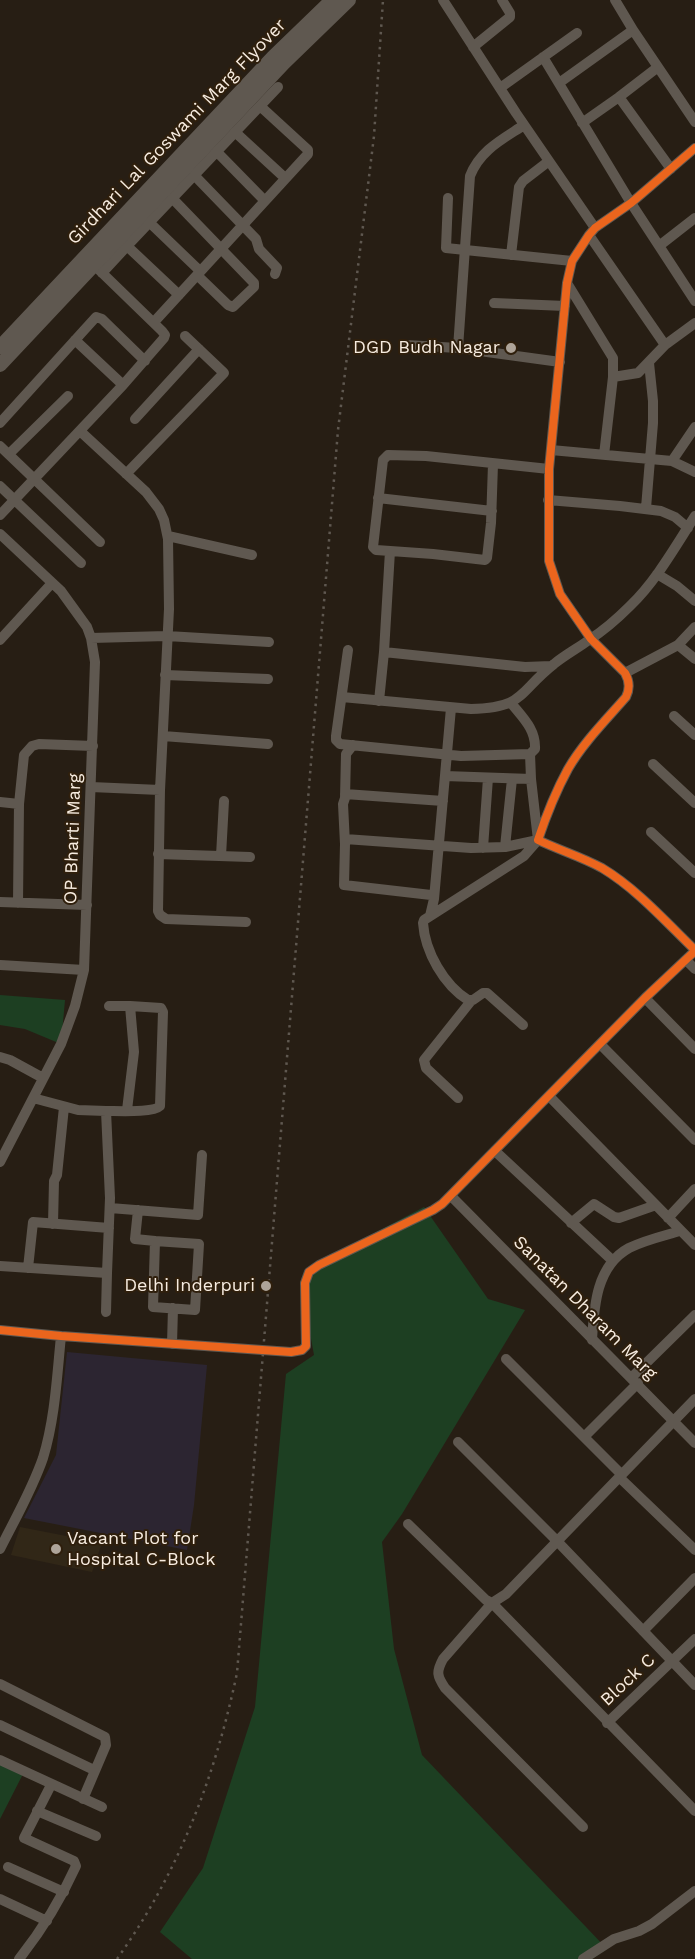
<!DOCTYPE html>
<html>
<head>
<meta charset="utf-8">
<style>
  body { margin:0 }
  canvas { display:block; background:#271e14 }
</style>
</head>
<body>
<canvas width="695" height="1959"></canvas>
<script>
const ctx = document.querySelector('canvas').getContext('2d');
ctx.lineJoin = 'round';
function fill(path, color) { ctx.fillStyle = color; ctx.fill(path, 'evenodd'); }
function stroke(path, color, width, dash) { ctx.strokeStyle = color; ctx.lineWidth = width; ctx.lineCap = dash ? 'butt' : 'round'; ctx.setLineDash(dash || []); ctx.stroke(path); }
function label(font, color, halo, rows, align = 'center') {
  ctx.font = font + ' "Work Sans",sans-serif'; ctx.lineWidth = 4; ctx.setLineDash([]); ctx.textBaseline = 'middle'; ctx.strokeStyle = halo; ctx.fillStyle = color; for (const [text, x, y, turn = 0] of rows) {
    ctx.save(); ctx.translate(x, y); ctx.rotate((+turn || 0) * Math.PI / 180); ctx.textAlign = isNaN(turn) ? turn : align; if (halo) ctx.strokeText(text, 0, 0); ctx.fillText(text, 0, 0); ctx.restore();
  }
}
fill(new Path2D(`
  M67 1352 207 1365 194 1505 187 1550 24 1518 56 1455Z`), '#2c2531');
fill(new Path2D(`
  M20 1527 102 1543 92 1572 11 1555Z`), '#312717');
fill(new Path2D(`
  M0 995 65 1000 61 1044 25 1029 0 1025Z
  M424 1207 488 1299 525 1310 402 1514 382 1542 394 1649 422 1755 607 1949 592 1959H192L160 1932 203 1868 255 1707 286 1374 314 1355 301 1283 306 1269Z
  M0 1760 24 1772 0 1819Z`), '#1d3f22');
stroke(new Path2D(`
  M443 0 516 113 595 228
  M633 30 695 122
  M473 47 510 17V13L502 0
  M543 57 631 203 695 301
  M658 67 619 97 671 169
  M559 83 633 30 615 0
  M500 88 577 33
  M582 123 619 97
  M524 125C503 139 480 150 470 176L458 348 560 362
  M235 132 285 178
  M695 148 631 203 595 228 589 235 572 261 567 283 549 469V561L560 594 591 639 625 673C630 682 630 689 626 697 606 720 583 743 568 769 556 791 546 816 538 840 559 850 582 857 602 868 637 889 666 922 695 950
  M217 152 265 201
  M194 175 256 239 259 249 277 268 275 274
  M172 198 254 283V287L233 307 228 305 197 275
  M448 198 446 248 572 261
  M149 222 200 271
  M589 235 665 345 695 323
  M127 246 278 87
  M659 246 695 218
  M511 255 519 187 523 181 549 161
  M102 273 127 246 179 295
  M567 283 613 358V377L604 455
  M494 303 565 306
  M154 322 308 154V150L260 106
  M75 340 123 385
  M406 345 458 348
  M613 377 638 373 665 345
  M135 419 199 349
  M0 423 96 317 102 319 145 361
  M80 431 146 492 159 509 164 520 168 539 169 609 160 790 158 911 160 915 166 919 246 922
  M0 446 100 542
  M551 450 672 461 695 472
  M9 454 68 396
  M672 461 695 427
  M493 464 491 523 487 558 485 560 433 554 376 550 373 547 383 460 388 455 426 456 549 469
  M126 474 224 373 185 336
  M0 486 81 563
  M378 498 492 511
  M548 500 620 506 661 511 675 517 688 528
  M646 508 653 423V401L649 363
  M0 515 123 385 164 338 165 335 162 331 94 265
  M0 534 61 591 87 627 91 638 95 662 84 970 75 1006 61 1044 0 1162
  M168 536 252 555
  M390 551 384 652 525 667 551 666
  M657 574 677 586 695 601
  M91 638 167 636 269 642
  M0 640 52 583
  M678 645 695 627
  M348 650 336 736V740L340 744 461 756 530 754 535 749C536 729 522 717 511 703
  M625 673 678 645 695 659
  M165 675 268 679
  M342 697 471 709C525 708 518 692 554 664 565 655 578 648 589 640 603 631 618 618 630 606 656 581 675 547 695 516
  M379 701 384 652
  M674 716 695 735
  M163 736 268 744
  M353 745 346 754 345 798 343 804 345 844 344 885 431 895 434 899 430 916
  M653 764 695 803
  M445 776 531 779
  M91 787 160 790
  M345 794 443 801
  M0 802 19 804
  M651 832 695 873
  M345 839 471 848 505 847 538 840
  M505 847 512 779
  M483 848 488 778
  M158 854 250 857
  M221 856 224 801
  M434 899 451 708
  M0 902 87 905
  M18 903 19 804 24 755 32 746 39 744 93 746
  M686 960 695 969
  M0 965 84 970
  M645 998 695 1049
  M109 1006H130
  M523 1025 487 993H483L473 1000H468C444 985 425 952 423 923L424 920 524 856 538 840 531 779 530 754
  M600 1044 695 1140
  M0 1057 10 1060 43 1078
  M549 1096 695 1245
  M458 1098 426 1068 424 1060 471 1001
  M106 1111C118 1111 153 1113 160 1106L163 1012 161 1008 130 1006 134 1052 127 1110
  M495 1151 613 1261
  M451 1196 695 1443
  M110 1208 198 1215 202 1155
  M138 1210 135 1239 155 1241
  M668 1218 695 1189
  M571 1223 594 1204 614 1217 619 1218 656 1205
  M53 1224 54 1181 57 1175 64 1107
  M155 1241 199 1244 195 1310 153 1307Z
  M0 1266 107 1273 110 1198 106 1111 78 1110 33 1098
  M28 1268 33 1222 109 1228
  M106 1312 107 1273
  M0 1330 61 1336 291 1352 302 1350 306 1346 305 1283 309 1272 319 1265 433 1210 442 1204 645 998 695 951
  M592 1340C594 1307 596 1266 629 1248 645 1240 663 1236 680 1231
  M172 1344 173 1308
  M506 1359 621 1474
  M632 1377 695 1315
  M584 1437 638 1383
  M458 1442 557 1541 695 1685
  M619 1477 695 1550
  M408 1524 486 1600 492 1603 506 1594 695 1399
  M0 1549C15 1519 32 1490 43 1458 55 1419 57 1376 61 1336
  M643 1631 695 1578
  M0 1684 105 1737 106 1745 83 1799
  M607 1723 695 1639
  M0 1725 94 1770
  M0 1760 102 1807
  M37 1811 96 1836
  M583 1827 445 1688C437 1676 436 1672 443 1659L492 1603 695 1811
  M8 1867 64 1892
  M0 1899 47 1921
  M19 1959C42 1930 61 1899 76 1866L74 1861 24 1838 51 1785
  M583 1959 614 1939 639 1931 652 1924 695 1891`), '#5f5850', 10);
stroke(new Path2D(`
  M0 347 273 57 332 0
  M0 365 284 63 349 0`), '#5f5850', 14);
stroke(new Path2D(`
  M117 1959C179 1872 215 1777 237 1673L338 430 374 136 383 0`), '#5f5850', 2.5, [2.5, 5]);
stroke(new Path2D(`
  M695 148 631 203 595 228 589 235 572 261 567 283 549 469V561L560 594 591 639 625 673C630 682 630 689 626 697 606 720 583 743 568 769 556 791 546 816 538 840 559 850 582 857 602 868 637 889 666 922 695 950
  M0 1330 61 1336 291 1352 302 1350 306 1346 305 1283 309 1272 319 1265 433 1210 442 1204 645 998 695 951`), '#eb651d', 8);
for (const [x, y, r, color] of [
  [511,348,6,"#aea499"],
  [266,1286,6,"#aea499"],
  [56,1549,6,"#aea499"]
]) { const dot = new Path2D(); dot.arc(x, y, r, 0, 2 * Math.PI); ctx.fillStyle = color; ctx.fill(dot); stroke(dot, '#2f1f0c', 2); }
label('18px', '#f7ece0', '#2f1f0c', [
  ["Girdhari Lal Goswami Marg Flyover",177,132,-46],
  ["OP Bharti Marg",73,839,-88],
  ["Sanatan Dharam Marg",585,1308,45],
  ["Block C",628,1680,-43]
]);
label('18px', '#f7ece0', '#2f1f0c', [
  ["DGD Budh Nagar",500,348],
  ["Delhi Inderpuri",255,1286],
  ["Vacant Plot for",67,1539,"left"],
  ["Hospital C-Block",67,1560,"left"]
], 'right');
</script>
</body>
</html>
